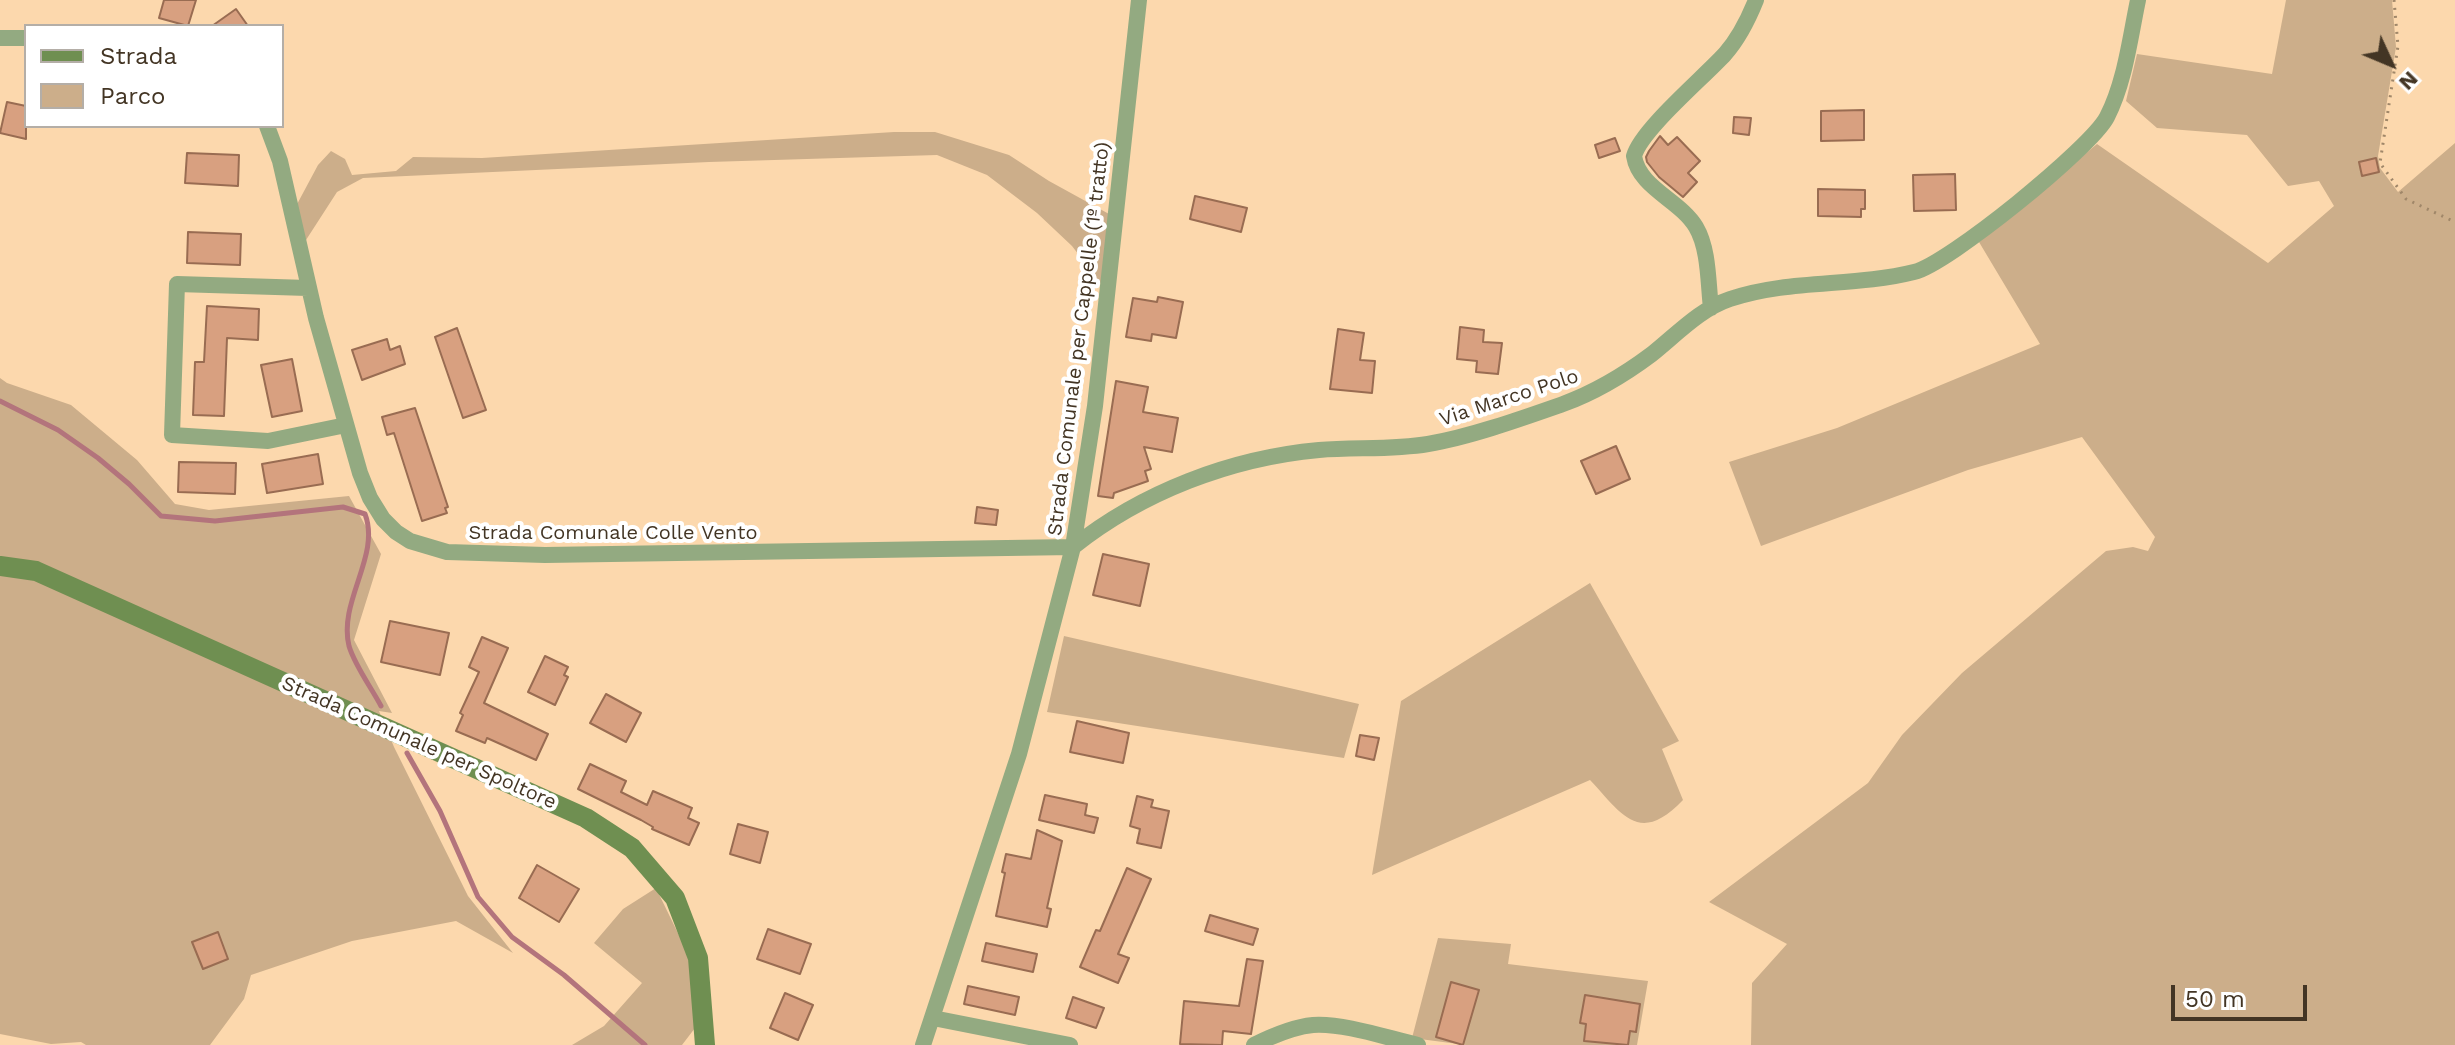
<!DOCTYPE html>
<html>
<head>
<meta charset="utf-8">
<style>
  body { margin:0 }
  #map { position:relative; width:2455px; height:1045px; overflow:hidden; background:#fcd8ad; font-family:"Work Sans",sans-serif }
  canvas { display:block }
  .legend { position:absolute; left:24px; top:24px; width:260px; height:104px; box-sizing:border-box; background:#fff; border:2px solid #b4aea7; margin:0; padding:10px 14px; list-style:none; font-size:24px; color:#433524 }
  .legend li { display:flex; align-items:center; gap:16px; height:40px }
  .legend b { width:40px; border:2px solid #b4aea7 }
  .north { position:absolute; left:2351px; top:24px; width:80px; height:80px; -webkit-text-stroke:6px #fff; paint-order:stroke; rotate:134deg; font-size:22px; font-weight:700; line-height:32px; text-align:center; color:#433524 }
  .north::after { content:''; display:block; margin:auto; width:28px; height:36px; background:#433524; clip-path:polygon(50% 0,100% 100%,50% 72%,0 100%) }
  .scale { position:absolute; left:2171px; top:985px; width:136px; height:36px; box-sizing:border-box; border:4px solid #433524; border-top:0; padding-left:10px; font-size:24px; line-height:28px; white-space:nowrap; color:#433524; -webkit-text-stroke:6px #fff; paint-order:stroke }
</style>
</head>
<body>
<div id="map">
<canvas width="2455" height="1045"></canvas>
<ul class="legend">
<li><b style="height:10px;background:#6f8f51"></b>Strada</li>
<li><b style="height:22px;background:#ccae8a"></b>Parco</li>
</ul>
<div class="north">N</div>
<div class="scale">50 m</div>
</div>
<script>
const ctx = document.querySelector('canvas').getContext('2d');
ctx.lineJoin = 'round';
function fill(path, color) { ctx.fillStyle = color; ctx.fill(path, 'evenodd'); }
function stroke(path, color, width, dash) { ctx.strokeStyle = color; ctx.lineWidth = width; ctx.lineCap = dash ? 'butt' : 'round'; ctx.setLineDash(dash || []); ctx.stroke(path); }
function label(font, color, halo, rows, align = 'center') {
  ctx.font = font + ' "Work Sans",sans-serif'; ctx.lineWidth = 8; ctx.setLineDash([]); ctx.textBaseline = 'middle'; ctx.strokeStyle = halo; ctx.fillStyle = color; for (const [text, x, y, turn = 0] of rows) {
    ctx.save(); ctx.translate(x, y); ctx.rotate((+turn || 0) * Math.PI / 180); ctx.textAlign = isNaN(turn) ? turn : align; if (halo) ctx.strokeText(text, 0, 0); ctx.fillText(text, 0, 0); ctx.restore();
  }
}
fill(new Path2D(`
  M2286 0H2392L2396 47 2378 156 2380 168 2398 192 2455 143V1045H1751L1752 983 1787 944 1709 902 1868 783 1902 735 1962 673 2106 551 2133 547 2148 551 2155 537 2082 437 1968 470 1761 546 1729 462 1837 428 2040 344 1979 242 2097 144 2268 263 2334 206 2319 181 2288 186 2247 135 2157 128 2126 101 2137 54 2272 74Z
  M894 132H935L1009 155 1049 181 1109 214 1102 285 1072 246 1037 213 987 175 937 155 709 162 363 178 337 192 306 240 295 208 318 165 331 151 345 159 352 175 396 171 413 157 482 158Z
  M0 378 7 383 71 405 137 460 175 504 209 510 349 496 381 554 354 640 392 713 379 711 394 747 468 896 513 953 456 921 352 941 251 975 244 999 210 1045H86L81 1042 51 1044 0 1034Z
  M1590 583 1679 741 1662 749 1683 800C1639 846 1622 814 1590 780L1372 875 1401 701Z
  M1064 636 1359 704 1344 758 1047 712Z
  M656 888 690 958 695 1028 682 1045H572L604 1026 642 983 594 943 623 909Z
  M1438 938 1511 944 1508 964 1648 981 1637 1045H1466L1412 1038Z`), '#ccae8a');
stroke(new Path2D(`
  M0 401 58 430 98 458 129 484 161 516 215 521 343 507 365 514C381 556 338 601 349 646 355 666 371 687 381 706
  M407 753 440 811 478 897 512 937 564 975 645 1045`), '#b3747c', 5);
const building = new Path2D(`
  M164 0H196L188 26 159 18Z
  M236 9 248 26H212Z
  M7 102 26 106V139L0 133Z
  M1864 110V140L1821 141V111Z
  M1734 117 1751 118 1749 135 1733 133Z
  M1660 136 1668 145 1677 137 1700 161 1688 173 1697 182 1683 197 1659 177 1647 162 1646 157 1649 151Z
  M1615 138 1620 151 1599 158 1595 145Z
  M187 153 239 155 238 186 185 183Z
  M2376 158 2379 172 2362 176 2359 162Z
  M1955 174 1956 210 1914 211 1913 175Z
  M1818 189 1865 190V209H1861V217L1818 216Z
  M1195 196 1247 208 1241 232 1190 219Z
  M188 232 241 234 240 265 187 263Z
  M1158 297 1183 302 1176 338 1152 334 1151 341 1126 337 1133 298 1157 302Z
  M207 306 259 309 258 340 227 338 224 416 193 415 195 362H204Z
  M1460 327 1484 330 1483 342 1502 343 1498 374 1476 372 1477 361 1457 359Z
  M457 328 486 410 463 418 435 337Z
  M1338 329 1364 333 1360 360 1375 361 1372 393 1330 389Z
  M387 339 390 350 400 346 405 364 362 380 352 350Z
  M292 359 302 411 272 417 261 365Z
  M1116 381 1148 387 1143 412 1178 418 1172 452 1144 447 1151 469 1145 471 1148 481 1114 493 1113 498 1098 496Z
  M415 408 448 507 445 508 447 513 422 521 394 433 387 435 382 417Z
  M1616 446 1630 479 1596 494 1581 461Z
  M318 454 323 484 267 493 262 464Z
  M179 462 236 463 235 494 178 492Z
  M977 507 998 510 996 525 975 523Z
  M1103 554 1149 564 1140 606 1093 595Z
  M390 621 449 633 440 675 381 662Z
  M482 637 508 648 484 703 548 734 536 760 487 738 485 743 456 731 463 715 460 713 479 672 469 667Z
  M545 656 568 667 564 675 568 677 555 705 528 692Z
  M606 694 641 713 626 742 590 723Z
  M1077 721 1129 733 1123 763 1070 752Z
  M1360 735 1379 738 1374 760 1356 756Z
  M590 764 626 781 621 792 647 805 653 791 692 808 688 818 699 823 689 845 652 829 653 827 641 820 578 789Z
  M1045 795 1087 804 1085 815 1098 818 1094 833 1039 820Z
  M1137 796 1153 800 1151 807 1169 811 1161 848 1137 843 1140 829 1130 826Z
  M738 824 768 832 760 863 730 854Z
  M1037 830 1062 841 1047 908 1051 909 1047 927 996 916 1005 873 1002 872 1006 854 1031 859Z
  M537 865 579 889 559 922 519 898Z
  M1127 868 1151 879 1118 954 1129 958 1118 983 1080 967 1096 930 1100 931Z
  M1210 915 1258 929 1253 945 1205 931Z
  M768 929 811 944 800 974 757 959Z
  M218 932 228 959 203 969 192 942Z
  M986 943 1037 954 1033 972 982 961Z
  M1247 959 1263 961 1251 1034 1223 1031 1222 1045 1180 1044 1184 1001 1239 1006Z
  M1451 982 1479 990 1463 1045 1436 1037Z
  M968 986 1019 997 1015 1015 964 1004Z
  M785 993 813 1005 798 1040 770 1028Z
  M1585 995 1640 1004 1636 1032 1630 1031 1628 1045 1584 1041 1586 1024 1580 1023Z
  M1073 997 1104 1008 1096 1028 1066 1018Z`);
fill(building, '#d8a080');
stroke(building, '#996c52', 2);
stroke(new Path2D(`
  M2394 0 2398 46 2380 163 2406 199 2455 222`), '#a08769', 3, [2, 6]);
stroke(new Path2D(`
  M0 38H26
  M267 126 280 161 316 318 360 473 370 498 383 519 396 532 410 541 447 552 545 555 1073 547C1142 492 1231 458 1319 450 1355 447 1393 450 1428 444 1470 437 1523 418 1563 404 1596 392 1624 375 1652 354 1677 334 1700 309 1730 299 1789 279 1854 287 1914 272 1948 264 2091 148 2107 117 2125 82 2130 38 2138 0
  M308 288 177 284 172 435 268 441 346 425
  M1711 308C1708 283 1709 249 1696 227 1680 200 1639 188 1634 156 1641 130 1703 78 1725 54 1739 38 1748 20 1756 0
  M933 1018 1070 1045
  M923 1045 1019 754 1073 547 1095 406 1139 0
  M1254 1045C1272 1036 1292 1027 1313 1025 1345 1023 1387 1038 1418 1045`), '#93aa81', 16);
stroke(new Path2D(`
  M0 566 36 571 586 818 632 848 675 898 698 958 705 1045`), '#6f8f51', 20);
label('20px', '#433524', '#fff', [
  ["Strada Comunale per Cappelle (1º tratto)",1079,339,-83],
  ["Via Marco Polo",1509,398,-18],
  ["Strada Comunale Colle Vento",613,533],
  ["Strada Comunale per Spoltore",419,743,24]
]);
</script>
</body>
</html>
